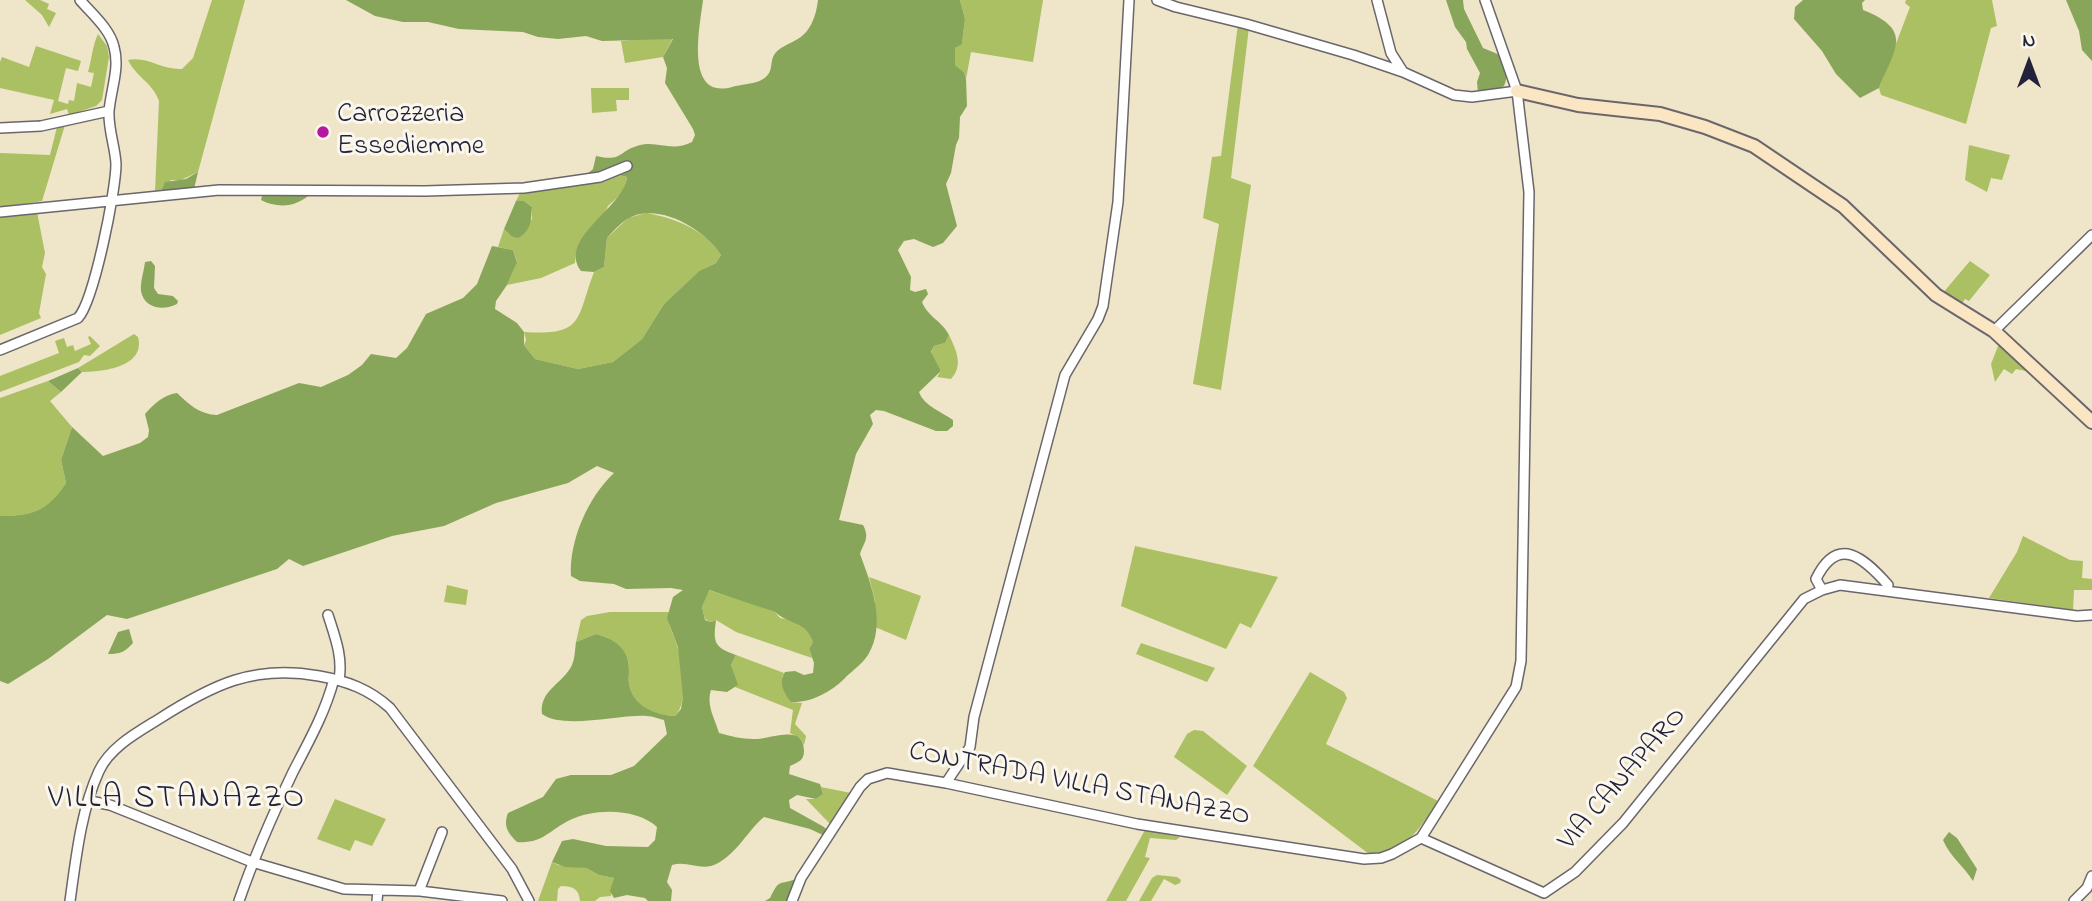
<!DOCTYPE html>
<html>
<head>
<meta charset="utf-8">
<style>
  body { margin:0 }
  #map { position:relative; width:2092px; height:901px; overflow:hidden; background:#efe5c8; font-family:"Indie Flower",sans-serif }
  canvas { display:block }
  .north { position:absolute; left:1994px; top:28px; width:70px; height:70px; -webkit-text-stroke:5px #fbf7ec; paint-order:stroke; rotate:0deg; font-size:19px; font-weight:700; line-height:28px; text-align:center; color:#22223b }
  .north::after { content:''; display:block; margin:auto; width:24px; height:32px; background:#22223b; clip-path:polygon(50% 0,100% 100%,50% 72%,0 100%) }
</style>
</head>
<body>
<div id="map">
<canvas width="2092" height="901"></canvas>
<div class="north">N</div>
</div>
<script>
const ctx = document.querySelector('canvas').getContext('2d');
ctx.lineJoin = 'round';
function fill(path, color) { ctx.fillStyle = color; ctx.fill(path, 'evenodd'); }
function stroke(path, color, width, dash) { ctx.strokeStyle = color; ctx.lineWidth = width; ctx.lineCap = dash ? 'butt' : 'round'; ctx.setLineDash(dash || []); ctx.stroke(path); }
function label(font, color, halo, rows, align = 'center') {
  ctx.font = font + ' "Indie Flower",sans-serif'; ctx.lineWidth = 6; ctx.setLineDash([]); ctx.textBaseline = 'middle'; ctx.strokeStyle = halo; ctx.fillStyle = color; for (const [text, x, y, turn = 0] of rows) {
    ctx.save(); ctx.translate(x, y); ctx.rotate((+turn || 0) * Math.PI / 180); ctx.textAlign = isNaN(turn) ? turn : align; if (halo) ctx.strokeText(text, 0, 0); ctx.fillText(text, 0, 0); ctx.restore();
  }
}
fill(new Path2D(`
  M25 0H40L49 4 47 9 56 13 49 27 42 15Z
  M212 0H245L198 172 181 180H171L161 192H155L159 101C153 83 136 77 128 60 148 56 161 70 182 69L193 58Z
  M960 0H1043L1033 62 971 52 966 79 964 72 955 65V48L962 43 965 19Z
  M1906 0H1992L1997 26 1991 28 1966 124 1881 95 1879 88 1910 7 1905 3Z
  M1238 24 1249 27 1231 178 1251 185 1221 390 1193 384 1219 224 1203 218 1212 157 1221 156Z
  M98 34 107 46 109 57 102 100 96 106 69 115 67 109 50 114 54 100 0 88V62L2 57 29 67 36 46 81 61 78 71 66 68 58 101 68 104 69 100 74 101 77 83 91 87 94 73 88 72C92 59 92 47 98 34Z
  M654 38H673L663 57 625 63 621 41Z
  M591 88H629V100H616L617 111 592 113Z
  M65 125 42 201 0 208V153L50 155 57 127Z
  M1969 145 2010 155 2002 180 1991 178 1987 192 1965 180Z
  M615 174 627 177C625 190 620 196 610 204 606 207 606 213 602 217 588 232 576 241 575 263L541 278 507 285 517 261 513 250 498 247 504 229 511 236 532 219V207L524 201H516L521 191Z
  M37 212 45 253 42 267 46 274 39 313 41 318 0 335V217Z
  M646 213C675 218 704 229 721 255L716 263 699 271 664 304 642 339 613 362 578 369 535 359 524 345 526 340 524 332C585 336 576 319 594 272L604 267 607 238 628 218Z
  M1970 261 1990 275 1969 301 1965 299 1960 306 1942 294Z
  M134 334 138 337C146 367 102 372 82 372L78 368Z
  M949 335C956 350 964 365 951 379L937 377 941 371 931 353 934 346 945 343Z
  M90 336 100 346 90 356 84 355 79 362 0 392V376L59 353 55 341 64 338 67 347 73 345 75 351 91 344 88 337Z
  M2000 341 2031 372 2016 369 2012 374 2004 369 1995 382 1991 364Z
  M48 381 61 392 50 401 72 427 61 460 66 483C47 511 33 516 0 516V398Z
  M2023 536 2070 560 2083 561 2082 578 2092 579V590H2074L2073 610 1989 598 2017 552Z
  M1135 546 1278 577 1251 628 1240 623 1226 649 1121 606Z
  M869 577 921 596 906 640 875 627V601Z
  M447 585 468 590 466 605 444 602Z
  M708 590 750 603 775 612 780 618 791 620 811 633 813 642 809 649 812 658 736 632 716 620 711 622 705 619 702 607Z
  M610 612H670C666 623 674 634 677 645 683 664 690 700 675 716 655 715 632 707 629 683 628 680 629 675 629 672 630 649 616 639 596 634L576 642 581 620 587 616Z
  M1141 643 1215 668 1207 682 1136 654Z
  M736 655 784 673 782 677 791 702 802 703 795 724 806 736 804 745 801 739 790 733 793 710 735 687 737 685 731 665Z
  M1310 672 1344 692 1347 698 1326 744 1438 801C1423 825 1402 857 1369 854L1253 766Z
  M1194 730 1203 731 1247 766 1227 795 1174 757 1187 734Z
  M821 787 851 793 831 825 806 799H816L823 794Z
  M335 799 386 819 372 846 355 840 350 851 317 839Z
  M1145 830 1180 837 1176 840 1150 838 1145 857 1150 858 1126 901H1106Z
  M552 862 558 865 586 868 599 875 614 878 611 896 600 897 595 901H580C579 889 573 886 561 886L558 889 557 901H538Z
  M1157 875 1177 877 1181 880 1180 883 1175 885 1164 879 1151 901H1139L1152 878Z`), '#abbf63');
fill(new Path2D(`
  M346 0H703C700 26 684 100 732 87 746 83 764 85 770 71 772 66 771 60 774 55 779 47 788 45 796 40 811 32 816 16 818 0H960L965 19 962 44 955 48V65L964 72 966 79 967 106 960 117 959 138 956 145 951 173 946 184 957 226 943 243 933 247 914 239 904 241 898 250 911 277 910 290 915 292 926 289 928 294 922 302C928 317 942 321 949 335L945 343 934 346 931 352 941 371 919 392C924 406 942 412 953 420V426L947 431H936L884 411 876 410 870 415 873 424 856 454 839 520 863 525C870 538 864 542 860 554 871 584 887 624 868 655 862 664 852 671 845 678 831 692 811 703 791 702 784 693 778 682 785 672L795 671 804 675 813 673 814 663 809 649 813 642C807 622 788 624 775 612L709 590 702 607 705 620 711 622 716 620C713 643 714 647 736 655L731 665 738 685 727 692 711 690C706 705 715 719 719 733 730 736 742 739 753 739 769 740 804 722 804 751 804 760 799 762 790 766L789 774 820 784 823 794 816 799 797 795 789 800 790 808 824 827 828 831 825 836 810 829 764 817C747 831 734 859 711 866 698 869 686 861 672 865L667 882 672 890 671 901H648L645 898 627 895 614 898 610 891 614 878 599 875 586 868 565 867 552 862 562 841 573 839 606 846 648 847 655 840 657 827C637 808 594 808 570 820 549 830 543 844 517 842 508 833 503 826 508 813L543 797 556 779 571 775H611L634 766 667 734 664 720C659 719 653 716 647 716 620 714 564 730 542 714 539 690 563 684 572 665 575 658 575 649 576 642L596 634C616 639 630 649 629 672 629 675 628 680 629 683 632 706 655 715 675 716L681 709 683 697 678 647 667 618 673 597 683 590 671 588 626 589 614 584 580 581 571 576C569 541 588 497 614 473L597 466 568 483 496 503 444 526 392 536 303 566 289 559 277 569 127 619 107 615 48 659 8 684 0 681V516C33 516 47 511 66 483L61 460 72 427 103 456 140 443 148 437 149 430 145 414C154 404 163 395 177 393 188 404 201 415 217 415L299 383 321 387 348 375 362 365 371 354 396 358 407 348 426 314 463 298 477 284 492 246 513 250 517 262 507 285 496 301 495 309 517 323 524 332V345L535 359 578 369 613 362 642 339 664 304 699 271 716 263 721 255C704 229 658 201 627 219 620 224 613 231 607 238L604 267 594 272 581 271C557 238 624 208 627 177L615 174H587L593 169 596 156C622 162 618 152 637 146 656 139 671 153 692 142L695 135 693 129 665 83 667 68 663 57 673 39 602 41 586 36 558 39 538 37 523 32 459 29 428 22H403L375 16Z
  M1446 0H1463L1464 9 1483 48 1500 55C1506 66 1509 75 1504 86L1486 94 1478 93 1477 82 1480 73 1467 49 1466 42 1455 27Z
  M1803 0H1865L1862 3 1863 10C1914 30 1895 49 1879 88L1860 98 1836 74 1822 51 1794 19 1795 7Z
  M2066 0H2092V61L2082 50 2079 31Z
  M198 172 194 189 161 192 165 182 186 179Z
  M265 185 311 193C298 207 278 209 261 200Z
  M516 201H524L532 207C531 221 531 231 518 238L511 236 504 229Z
  M151 261 155 266 154 288 158 294 173 296 178 301 177 304C164 311 144 309 141 291 140 282 144 271 145 262Z
  M78 368 82 372 61 392 48 381Z
  M129 629 133 643C125 652 120 654 108 654L118 632Z
  M1949 832 1957 838 1977 869 1973 881C1964 866 1950 857 1943 840Z
  M798 878 789 901H765L770 898C781 876 778 887 798 878Z`), '#88a659');
const street = new Path2D(`
  M1157 0 1176 7 1246 24 1353 55 1403 72 1454 95 1472 97 1517 91
  M1377 0 1391 53 1403 72
  M0 128 41 126 109 111
  M0 212 219 190 425 191 524 188 600 177 627 166
  M1994 331 2092 235
  M0 350 78 318C94 301 116 190 116 164 115 146 108 129 109 111 111 89 120 68 114 47 110 29 92 14 80 0
  M1822 590 1816 579C1838 534 1864 558 1888 585L1887 591
  M328 615C335 637 343 657 339 680
  M946 783 970 747 974 717 1065 375 1098 319 1103 306 1118 202 1129 0
  M90 801 110 805 252 862 344 889 420 891 502 901
  M1421 838 1544 893 1575 872 1623 823 1804 599 1822 590 1840 585 2077 616 2092 615
  M419 891 442 832
  M70 901C76 858 81 810 99 771 110 747 138 732 159 719 212 685 254 664 319 676 347 681 369 689 390 708L512 869 529 901
  M239 901C254 857 273 814 293 772 309 741 325 713 334 679
  M377 901 378 890
  M792 901 801 878 860 787 868 779 887 773 946 783 1137 824 1364 859 1381 858 1392 854 1421 838 1516 687 1521 661 1529 192 1517 91 1485 0
  M2074 901 2087 888 2092 876`);
const secondary = new Path2D(`
  M1517 91 1578 105 1660 114 1705 127 1754 146 1843 206 1936 295 1994 331 2092 422`);
stroke(street, '#6a666c', 12);
stroke(secondary, '#6a666c', 16);
stroke(street, '#fff', 9);
stroke(secondary, '#fbe6c4', 12);
for (const [x, y, r, color] of [
  [323,132,7,"#b5179e"]
]) { const dot = new Path2D(); dot.arc(x, y, r, 0, 2 * Math.PI); ctx.fillStyle = color; ctx.fill(dot); stroke(dot, '#fbf7ec', 2.5); }
label('28px', '#22223b', '#fbf7ec', [
  ["Carrozzeria",337,116],
  ["Essediemme",337,148]
], 'left');
label('28px', '#22223b', '#fbf7ec', [
  ["VIA CANAPARO",1624,780,-49],
  ["CONTRADA VILLA STANAZZO",1079,786,11]
]);
ctx.letterSpacing = '2px';
label('32px', '#22223b', '#fbf7ec', [
  ["VILLA STANAZZO",177,801]
]);
ctx.letterSpacing = '0px';
</script>
</body>
</html>
